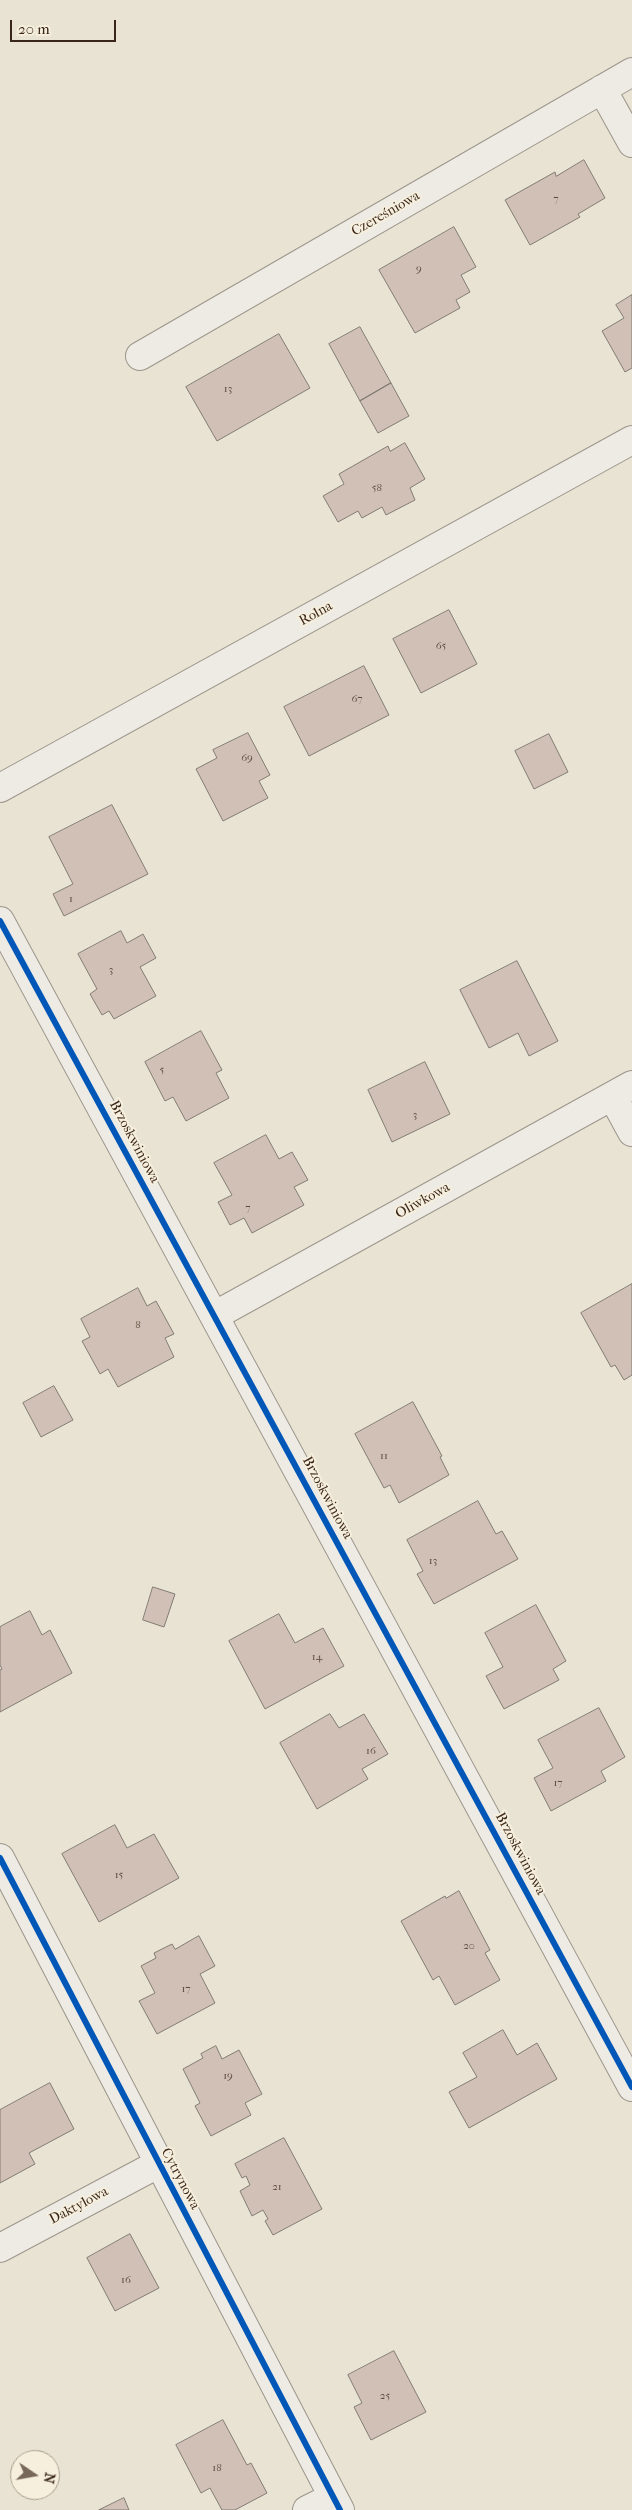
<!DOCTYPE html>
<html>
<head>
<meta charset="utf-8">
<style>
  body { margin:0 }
  #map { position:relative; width:632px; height:2510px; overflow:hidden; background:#e9e3d4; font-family:"IM FELL French Canon",serif }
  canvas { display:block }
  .north { position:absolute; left:10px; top:2450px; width:50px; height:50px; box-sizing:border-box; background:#f6efde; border:1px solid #ab9f8f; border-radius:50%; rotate:102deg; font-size:14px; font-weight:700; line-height:20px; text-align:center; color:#3a2618 }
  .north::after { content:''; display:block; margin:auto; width:18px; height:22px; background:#77685a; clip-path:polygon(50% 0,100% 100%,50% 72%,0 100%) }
  .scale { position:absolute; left:10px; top:20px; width:106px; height:22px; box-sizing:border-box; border:2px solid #3a2618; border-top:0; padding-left:6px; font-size:15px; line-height:18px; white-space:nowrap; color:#3a2618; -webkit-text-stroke:4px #f6efde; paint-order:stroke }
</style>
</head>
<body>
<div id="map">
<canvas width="632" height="2510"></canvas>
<div class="north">N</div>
<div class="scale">20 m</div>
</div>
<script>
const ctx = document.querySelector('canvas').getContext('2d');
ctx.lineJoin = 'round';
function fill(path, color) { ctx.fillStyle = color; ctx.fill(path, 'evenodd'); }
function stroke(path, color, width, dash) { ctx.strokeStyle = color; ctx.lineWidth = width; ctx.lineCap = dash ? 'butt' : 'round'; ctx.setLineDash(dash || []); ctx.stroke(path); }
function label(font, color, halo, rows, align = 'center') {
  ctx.font = font + ' "IM FELL French Canon",serif'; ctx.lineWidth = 4; ctx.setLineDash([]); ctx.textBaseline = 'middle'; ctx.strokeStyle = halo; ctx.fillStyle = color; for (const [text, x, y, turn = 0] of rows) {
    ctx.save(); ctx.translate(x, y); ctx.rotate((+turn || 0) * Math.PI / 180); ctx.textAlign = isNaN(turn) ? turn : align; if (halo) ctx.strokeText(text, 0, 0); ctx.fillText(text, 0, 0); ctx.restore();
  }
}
const building = new Path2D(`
  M584 160 605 198 578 214 580 217 530 245 505 200 555 172 556 176Z
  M454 227 476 267 461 275 470 292 456 300 460 308 415 333 379 270Z
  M632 295V368L625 372 602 331 624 318 616 305Z
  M360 327 391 383 360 401 329 344Z
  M279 334 310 388 217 441 186 387Z
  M391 383 409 416 378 433 360 401Z
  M405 443 425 479 410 488 415 500 386 515 382 507 362 518 358 511 338 522 323 496 344 484 339 474 388 446 390 451Z
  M449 610 477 664 421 693 393 639Z
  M364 666 389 715 309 756 284 707Z
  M248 733 270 775 259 781 268 798 223 821 196 769 217 758 213 750Z
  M549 734 568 772 534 789 515 751Z
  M112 805 148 874 64 916 53 894 73 884 49 837Z
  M121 931 127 943 143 934 156 958 140 967 156 996 114 1019 109 1011 102 1015 90 994 97 989 78 954Z
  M517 961 558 1041 529 1056 518 1033 489 1048 460 990Z
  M201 1031 222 1070 216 1073 229 1098 186 1121 173 1097 165 1101 145 1062Z
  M425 1062 450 1114 392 1142 368 1090Z
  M266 1135 279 1159 292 1152 308 1180 294 1187 304 1205 252 1233 244 1218 230 1225 218 1202 232 1195 214 1163Z
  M632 1284V1375L624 1380 615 1365 611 1367 581 1313Z
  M138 1288 147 1306 156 1301 174 1334 165 1338 174 1357 118 1387 108 1369 100 1374 82 1341 90 1337 81 1319Z
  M54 1386 73 1420 41 1437 23 1403Z
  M413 1402 442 1456 440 1457 449 1475 399 1503 390 1485 384 1488 355 1434Z
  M478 1501 496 1534 502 1531 518 1559 434 1604 417 1574 423 1571 407 1540Z
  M153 1587 175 1594 164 1627 143 1620Z
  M536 1605 566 1661 553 1669 559 1680 504 1709 486 1676 503 1667 485 1633Z
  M30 1611 42 1635 50 1630 72 1673 0 1712V1670L2 1669 0 1665V1627Z
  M279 1614 295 1643 323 1628 344 1666 265 1709 229 1641Z
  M599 1708 625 1757 601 1771 606 1781 551 1811 534 1778 553 1768 538 1740Z
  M330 1714 339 1728 364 1714 388 1754 362 1769 368 1779 317 1809 280 1743Z
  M115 1825 127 1848 154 1834 179 1878 99 1922 62 1854Z
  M459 1891 490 1950 485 1953 500 1980 455 2005 439 1976 433 1980 401 1921 445 1896 446 1898Z
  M199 1936 215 1966 200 1974 215 2003 157 2034 139 2001 155 1993 141 1966 156 1958 154 1953 172 1944 175 1949Z
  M503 2030 517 2055 537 2043 557 2079 469 2128 449 2092 477 2077 463 2053Z
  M216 2046 222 2059 239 2050 262 2094 245 2103 251 2115 211 2136 195 2106 200 2103 183 2069 203 2058 201 2054Z
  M50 2083 74 2129 29 2153 35 2164 0 2183V2110Z
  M284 2138 322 2209 273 2235 265 2221 268 2219 263 2210 252 2216 240 2191 250 2185 246 2176 242 2178 235 2164Z
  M130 2234 159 2288 115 2311 87 2258Z
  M394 2351 426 2412 371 2440 354 2407 362 2403 348 2375Z
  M223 2420 247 2465 251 2463 267 2493 235 2510H222L210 2488 201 2493 176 2445Z
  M124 2498 129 2510H99Z`);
fill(building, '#d0c0b5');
stroke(building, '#837c73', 1);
const minor = new Path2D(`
  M602 89 632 143
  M140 356 632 72
  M0 788 632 440
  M0 921 632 2087
  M613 1097 632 1132
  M214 1316 632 1085
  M0 1858 340 2510
  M0 2248 158 2164
  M307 2510 333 2497`);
stroke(minor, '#9c958b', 30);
stroke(minor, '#edebe3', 28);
stroke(new Path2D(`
  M0 921 632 2087
  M0 1858 340 2510`), '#0057b8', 6);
label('11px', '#604c3f', null, [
  ["7",556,199],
  ["9",419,269],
  ["13",228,389],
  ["58",377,488],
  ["65",441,646],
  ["67",357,699],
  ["69",247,758],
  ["1",71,899],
  ["3",111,970],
  ["5",162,1070],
  ["3",415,1115],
  ["7",248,1208],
  ["8",138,1325],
  ["11",384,1456],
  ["13",433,1561],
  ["14",317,1657],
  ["16",371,1751],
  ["17",558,1783],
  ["15",119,1875],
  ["20",469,1946],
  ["17",186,1989],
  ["19",228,2076],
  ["21",277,2187],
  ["16",126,2280],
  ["25",385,2396],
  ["18",217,2468]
]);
label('14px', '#3a2618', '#f6efde', [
  ["Czereśniowa",386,214,-30],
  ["Rolna",316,614,-29],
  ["Brzoskwiniowa",134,1142,62],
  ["Oliwkowa",423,1201,-29],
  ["Brzoskwiniowa",327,1498,62],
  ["Brzoskwiniowa",520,1854,62],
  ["Cytrynowa",180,2179,62],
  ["Daktylowa",79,2206,-28]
]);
</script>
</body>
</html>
